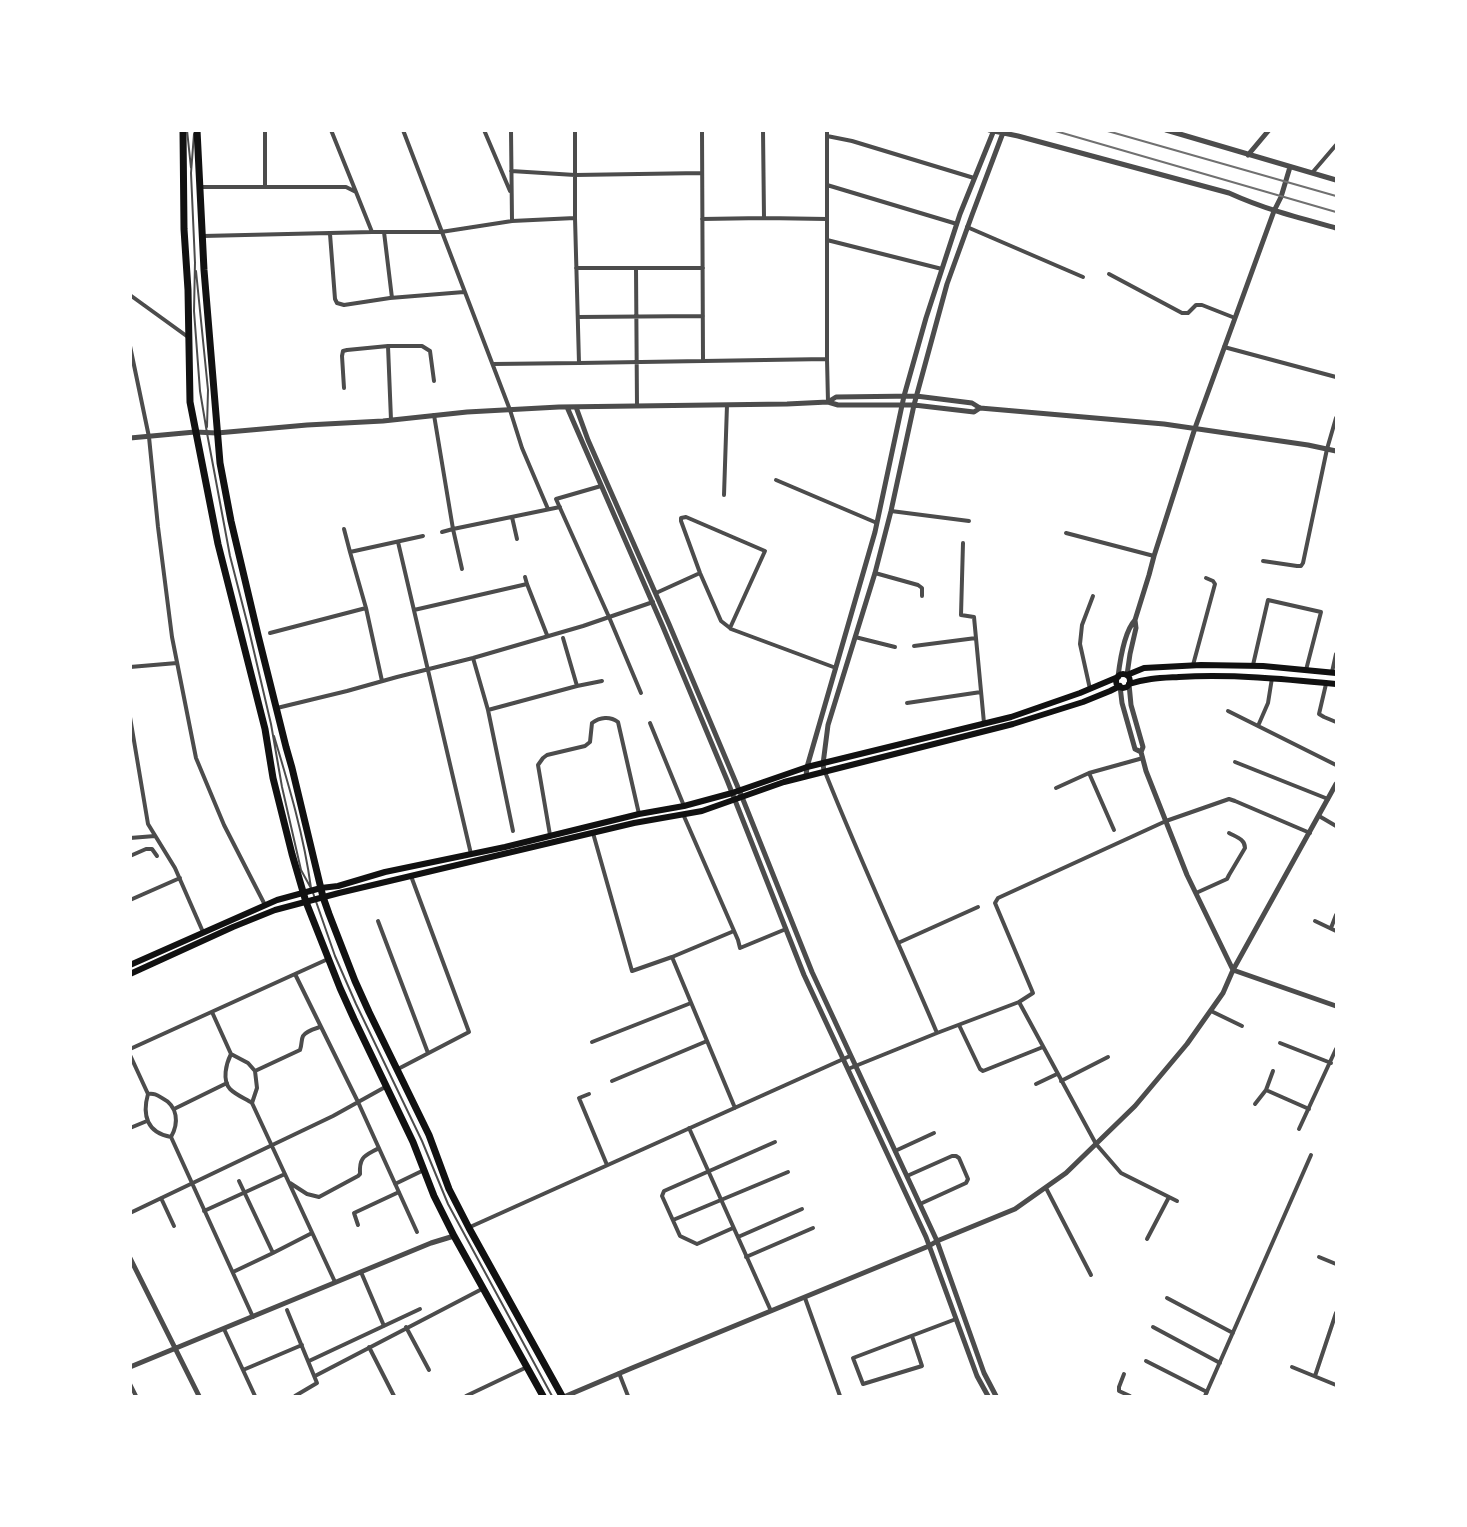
<!DOCTYPE html>
<html>
<head>
<meta charset="utf-8">
<style>
  body { margin:0 }
  #map { position:relative; width:1467px; height:1527px; overflow:hidden; background:#fff; font-family:"Golos Text",sans-serif }
  canvas { display:block }
  .frame { position:absolute; inset:0; border:132px solid #fff; pointer-events:none }
</style>
</head>
<body>
<div id="map">
<canvas width="1467" height="1527"></canvas>
<div class="frame"></div>
</div>
<script>
const ctx = document.querySelector('canvas').getContext('2d');
ctx.lineJoin = 'round';
function stroke(path, color, width, dash) { ctx.strokeStyle = color; ctx.lineWidth = width; ctx.lineCap = dash ? 'butt' : 'round'; ctx.setLineDash(dash || []); ctx.stroke(path); }
stroke(new Path2D(`
  M187 130 191 168
  M194 134 191 173 195 263
  M195 262 194 311 200 391 207 433 230 556 248 626 271 724 282 787 301 870 312 890 335 956 356 1004 422 1141 448 1204 552 1396
  M196 271 208 390 207 427
  M274 736C289 786 304 836 311 888`), '#4c4c4c', 2);
stroke(new Path2D(`
  M265 130V187
  M331 130 356 192
  M403 130 510 410 522 448 548 509
  M484 130 510 191
  M511 130 512 221
  M702 130 703 361
  M763 130 764 218 827 219
  M827 130V359
  M827 136 852 141 974 178
  M511 171 575 175 702 173
  M1312 173 1336 145
  M827 185 957 224
  M201 187H346L356 192 372 232
  M702 219 764 218
  M967 227 1083 277
  M384 232 392 298
  M330 234 335 299 337 303 344 305 390 298 464 292
  M203 236 372 232H441L512 221 575 218V130
  M827 240 942 269
  M576 268H703
  M636 268 637 406
  M1109 274 1182 313H1188L1196 305H1202L1235 318
  M130 295 188 337
  M578 317 703 316
  M130 346 149 437 158 527 172 637 196 758 224 825 265 905
  M388 346 391 420
  M1224 347 1336 377
  M579 363 827 359 828 402
  M493 364 579 363 575 218
  M344 388 342 356 343 351 347 350 388 346H422L430 351 434 381
  M434 415 453 529 560 507
  M776 480 877 523
  M601 486 556 499 609 617 641 693
  M724 495 727 405
  M891 511 969 521
  M512 517 517 539
  M344 529 350 552
  M442 532 453 529 462 569
  M1066 533 1154 556
  M398 542 471 854
  M963 543 961 615 974 617 984 723
  M1263 561 1297 566H1301L1303 563 1327 449 1336 418
  M875 573 918 585 922 588V596
  M525 577 527 584 547 635
  M656 593 700 573
  M414 610 527 584
  M730 628 765 551 686 517 681 518V521L700 573 721 621 730 628 731 629 836 668
  M270 633 366 608
  M855 637 895 647
  M563 638 577 686
  M914 646 976 638
  M473 658 488 710 513 831
  M1193 665 1215 584 1213 581 1206 578
  M1253 665 1268 600 1321 612 1306 670
  M130 667 177 663
  M1332 672 1336 654
  M382 681 366 608 350 552 423 536
  M1326 684 1319 714 1324 717 1336 722
  M1090 689 1080 644 1082 625 1093 596
  M907 703 981 692
  M277 708 347 691 397 677 473 658 583 626 653 602
  M488 710 577 686 602 681
  M1228 711 1336 765
  M130 717 148 824 175 868 203 932
  M650 723 684 806
  M1258 726 1268 703 1272 678
  M1235 762 1328 799
  M825 772C860 860 900 946 937 1033L848 1069
  M1089 773 1114 830
  M1056 788 1089 773 1143 758
  M683 814 738 940 740 948 786 929
  M1319 816 1336 826
  M593 833 632 971 672 957 734 931
  M550 835 538 765 543 758 547 755 585 746 590 742 592 723C600 717 610 716 618 722L639 814
  M130 838 155 836
  M130 856 146 849H152L157 856
  M1196 893 1227 879 1229 875 1245 848C1245 839 1236 837 1229 833
  M130 900 180 878
  M378 921 428 1053
  M1315 921 1336 931
  M1331 928 1336 915
  M898 943 978 907
  M672 957 735 1108
  M295 974 358 1102 417 1232
  M1019 1002 1033 993 995 903 998 898 1166 821 1229 799 1235 801 1310 833
  M1211 1011 1242 1026
  M212 1012 231 1054 248 1063 255 1071 257 1088 252 1103
  M959 1025 980 1069 983 1071 1043 1047
  M937 1033 1019 1002 1096 1144 1121 1173 1177 1201
  M592 1042 691 1003
  M1280 1043 1331 1063
  M130 1049 328 959
  M231 1054C226 1064 222 1080 230 1089 236 1095 246 1099 252 1103L335 1282
  M130 1055 148 1094C142 1115 147 1133 171 1137L253 1317
  M398 1069 469 1032 411 876
  M255 1071 300 1050C302 1045 301 1040 303 1036 306 1031 314 1029 320 1027
  M612 1081 707 1041
  M1061 1081 1108 1057
  M1036 1084 1057 1074
  M1266 1090 1273 1071
  M148 1094C154 1093 157 1095 162 1098 178 1106 179 1123 171 1137
  M589 1094 579 1098 607 1165
  M1255 1104 1266 1090 1309 1109
  M174 1109 227 1083
  M130 1128 147 1121
  M689 1128 771 1311
  M1299 1129 1336 1049
  M895 1151 934 1133
  M907 1176 952 1156H956L959 1158 968 1179 966 1183 920 1204
  M239 1181 273 1253 312 1233
  M290 1183 307 1194 319 1197 358 1176 360 1174C359 1156 365 1156 379 1148
  M395 1184 424 1170
  M1046 1188 1091 1275
  M161 1198 174 1226
  M204 1211 285 1174
  M130 1213 333 1116 387 1086
  M673 1220 788 1172
  M358 1225 354 1213 399 1192
  M470 1227 850 1056
  M733 1228 697 1244 680 1236 662 1196 664 1191 775 1142
  M738 1237 802 1209
  M1147 1239 1169 1197
  M746 1257 813 1228
  M1319 1257 1336 1264
  M233 1272 273 1253
  M361 1272 384 1326
  M805 1298 840 1396
  M1167 1298 1233 1333
  M287 1310 317 1383 295 1396
  M406 1327 429 1370
  M1153 1327 1220 1363
  M224 1329 255 1396
  M912 1336 922 1366 863 1384 853 1358 956 1319
  M369 1347 394 1396
  M309 1361 420 1309
  M1146 1361 1207 1392
  M1292 1367 1336 1385
  M243 1370 302 1345
  M619 1373 628 1396
  M1124 1374 1119 1387V1391L1130 1396
  M315 1376 482 1289
  M1315 1376 1336 1313
  M130 1384 136 1396
  M466 1396 527 1367
  M1205 1396 1311 1155`), '#4c4c4c', 4);
stroke(new Path2D(`
  M989 130 1018 136 1229 193C1264 209 1299 218 1336 228
  M1166 130 1336 180
  M1248 155 1269 130
  M828 402 836 397 916 396 972 403 980 408 1164 424 1308 445 1336 451
  M567 407 663 627 727 780 804 975 926 1237 977 1376 988 1396
  M576 407 588 440 669 624 742 797 812 972 937 1241 984 1373 996 1396
  M130 438 195 432 217 433 307 425 383 421 467 412 559 407 787 404 828 402 838 405H914L974 412 980 408
  M1127 675 1130 654 1136 628 1135 620
  M1118 677C1120 660 1124 632 1135 620L1149 575 1154 556 1195 428 1274 211 1281 197 1290 167
  M1129 684 1131 705 1143 747 1141 752 1146 771 1187 875 1233 970 1336 1006
  M1120 686 1122 703 1135 749 1141 752
  M824 771 823 764 828 725 875 573 891 511 914 405 947 284 972 215 1004 130
  M806 776 807 767 875 532 904 396 926 318 960 214 994 130
  M130 1258 199 1396
  M130 1367 431 1243 454 1236
  M566 1396 632 1368 929 1246 937 1241 1015 1209 1066 1173 1135 1106 1187 1044 1223 993 1233 970 1336 784`), '#4c4c4c', 5);
stroke(new Path2D(`
  M1116 681a7 7 0 1 1 14 0a7 7 0 1 1-14 0Z
  M1127 675 1144 668 1201 665 1263 666 1336 673
  M1129 684C1147 678 1161 678 1179 677 1232 674 1284 679 1336 684
  M130 965 277 900 321 888 338 886 385 872 505 847 639 814 684 806 732 793 807 767 1011 717 1080 693 1118 677
  M130 974 233 927 275 910 339 893 634 823 702 811 784 782 1013 724 1083 702 1110 691 1120 686`), '#111', 6);
stroke(new Path2D(`
  M183 130 184 229 188 290 190 402 218 544 265 729 273 778 292 854 306 902 340 988 354 1019 413 1142 434 1196 454 1236 543 1396
  M197 130 204 270 220 463 231 521 258 635 286 747 292 768 323 897 329 914 355 981 369 1012 429 1135 449 1189 469 1228 562 1396`), '#111', 7);
stroke(new Path2D(`
  M1052 130 1336 212
  M1104 130 1336 196`), '#707070', 2);
</script>
</body>
</html>
